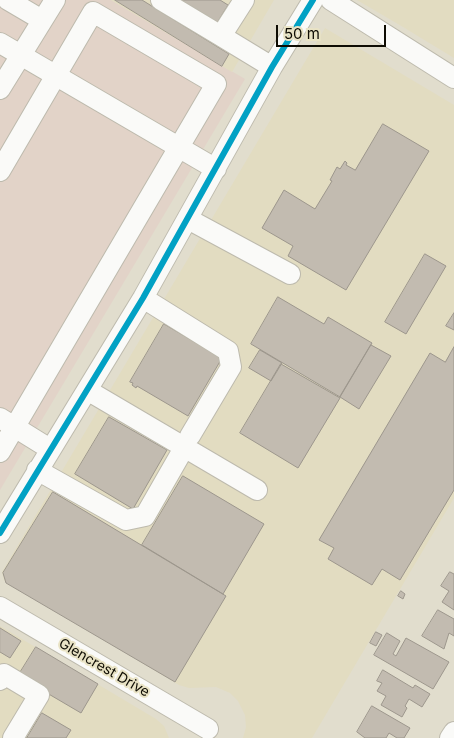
<!DOCTYPE html>
<html>
<head>
<meta charset="utf-8">
<style>
  body { margin:0 }
  #map { position:relative; width:454px; height:738px; overflow:hidden; background:#e1ddcd; font-family:Inter,sans-serif }
  canvas { display:block }
  .scale { position:absolute; left:276px; top:25px; width:110px; height:22px; box-sizing:border-box; border:2px solid #0e0c03; border-top:0; padding-left:6px; font-size:15px; line-height:18px; white-space:nowrap; color:#0e0c03; -webkit-text-stroke:4px #e9e3c5; paint-order:stroke }
</style>
</head>
<body>
<div id="map">
<canvas width="454" height="738"></canvas>
<div class="scale">50 m</div>
</div>
<script>
const ctx = document.querySelector('canvas').getContext('2d');
ctx.lineJoin = 'round';
function fill(path, color) { ctx.fillStyle = color; ctx.fill(path, 'evenodd'); }
function stroke(path, color, width, dash) { ctx.strokeStyle = color; ctx.lineWidth = width; ctx.lineCap = dash ? 'butt' : 'round'; ctx.setLineDash(dash || []); ctx.stroke(path); }
function label(font, color, halo, rows, align = 'center') {
  ctx.font = font + ' Inter,sans-serif'; ctx.lineWidth = 4; ctx.setLineDash([]); ctx.textBaseline = 'middle'; ctx.strokeStyle = halo; ctx.fillStyle = color; for (const [text, x, y, turn = 0] of rows) {
    ctx.save(); ctx.translate(x, y); ctx.rotate((+turn || 0) * Math.PI / 180); ctx.textAlign = isNaN(turn) ? turn : align; if (halo) ctx.strokeText(text, 0, 0); ctx.fillText(text, 0, 0); ctx.restore();
  }
}
fill(new Path2D(`
  M0 0H111L245 79 0 490Z`), '#e2d3c8');
fill(new Path2D(`
  M111 0H274L232 72Z
  M357 0H454V58L403 27Z
  M325 28 454 105V498L312 738H243L246 727 245 715 238 701 230 693 216 687 189 688 179 685 10 584 4 580 2 572Z
  M0 626 156 719 164 726 169 738H0Z`), '#e2dcc1');
const building = new Path2D(`
  M115 0H142L229 54 222 66Z
  M178 0H220L228 5 217 23Z
  M383 124 429 151 346 290 288 256 293 246 262 228 284 190 315 209 332 181 330 180 337 167 340 169 345 161 347 163 346 165 355 170Z
  M425 254 446 266 406 334 385 322Z
  M278 297 324 324 328 317 372 343 340 397 251 344Z
  M454 313V330L446 326Z
  M164 324 222 358 188 416 137 386 136 388 132 385 133 383 130 382Z
  M371 345 391 356 359 409 340 397Z
  M454 347V490L400 580 382 569 372 585 328 559 334 548 319 540 430 353 445 362Z
  M260 350 282 363 271 381 249 368Z
  M281 364 340 398 298 468 240 433Z
  M109 417 167 450 133 509 75 474Z
  M183 476 264 524 223 594 142 545Z
  M53 492 226 596 175 682 6 583 3 573Z
  M450 572 454 574V610L442 602 449 591 441 586Z
  M401 591 405 594 403 599 398 596Z
  M438 610 454 619V636L449 633 444 649 422 636Z
  M0 628 21 641 10 658 0 652Z
  M376 632 382 635 376 646 370 643Z
  M387 633 400 641 393 654 396 656 406 638 449 662 433 689 374 655Z
  M36 647 98 684 81 713 18 676Z
  M383 670 413 688 415 685 430 694 422 707 409 699 405 706 407 708 402 717 381 705 386 696 377 691 382 683 377 681Z
  M372 706 410 728 404 738H397L389 733 386 738H365L357 732Z
  M42 713 71 730 66 738H27Z`);
fill(building, '#c2bbb0');
stroke(building, '#9d978d', 1);
const minor = new Path2D(`
  M8 0 42 20
  M161 0 221 36 244 0
  M331 0 454 78
  M221 36 272 67
  M0 43 216 169
  M0 89 55 0
  M0 171 93 12 216 84 0 452
  M188 219 290 274
  M143 298 228 351 231 367 190 436
  M87 390 257 490
  M0 418 50 449
  M37 470 126 520 145 516 184 448
  M0 533 143 298 272 67 313 0
  M0 607 208 729
  M0 680 4 674 39 695 13 738
  M450 738 454 732`);
stroke(minor, '#bdbaad', 22);
stroke(minor, '#fafaf8', 20);
stroke(new Path2D(`
  M0 533 143 298 272 67 313 0`), '#01a1c4', 6);
label('14px', '#0e0c03', '#e9e3c5', [
  ["Glencrest Drive",104,668,30]
]);
</script>
</body>
</html>
